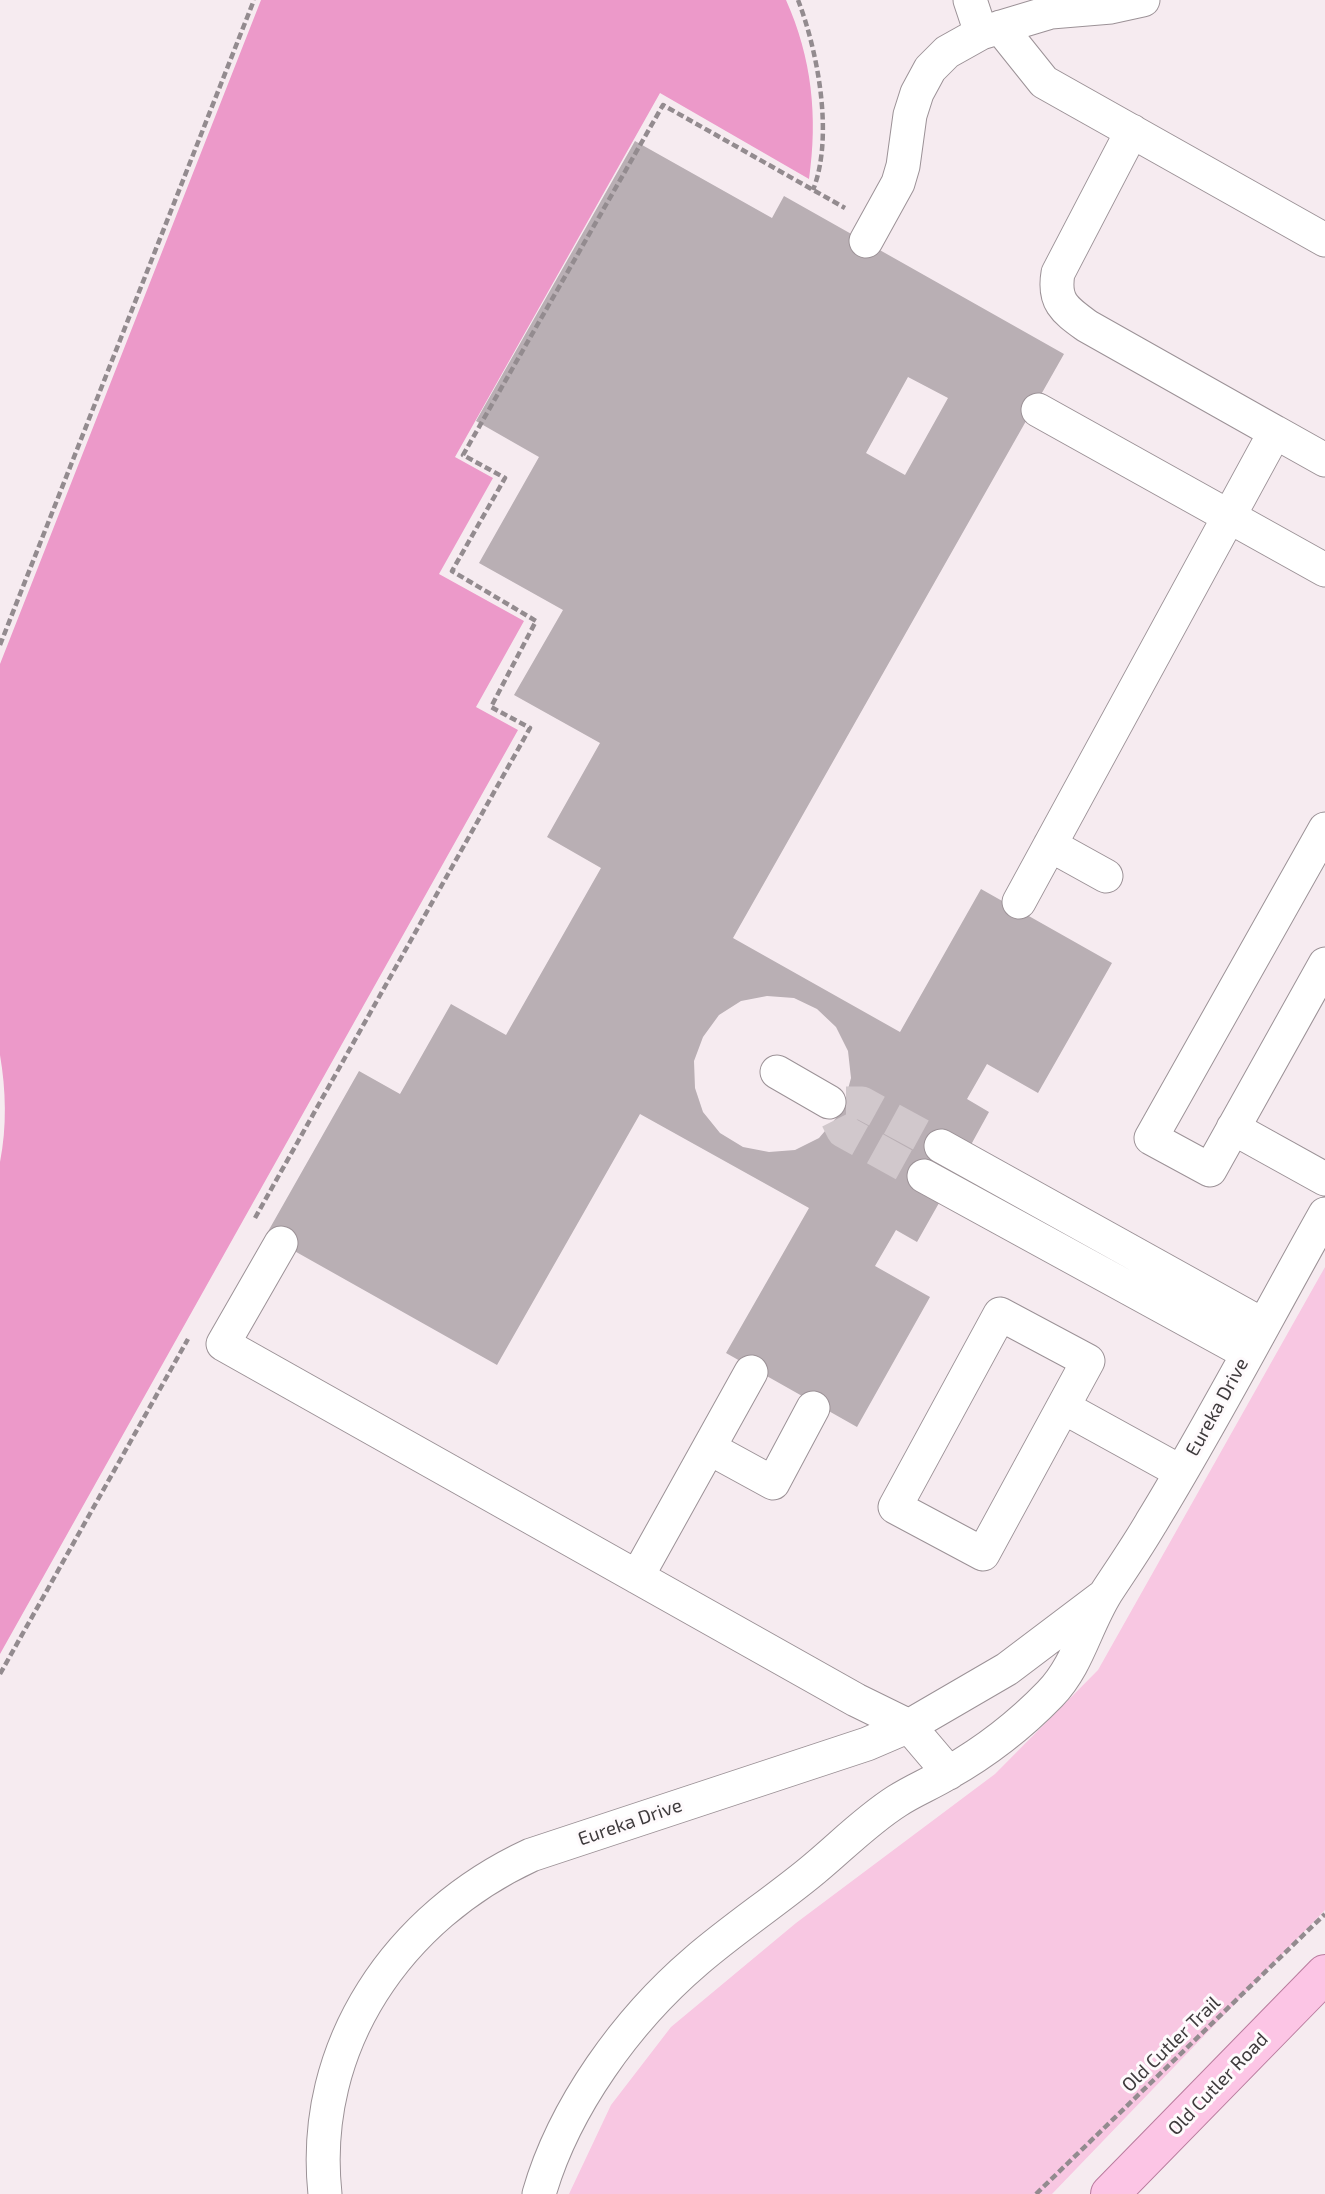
<!DOCTYPE html>
<html>
<head>
<meta charset="utf-8">
<style>
  body { margin:0 }
  canvas { display:block; background:#f6ebf0 }
</style>
</head>
<body>
<canvas width="1325" height="2194"></canvas>
<script>
const ctx = document.querySelector('canvas').getContext('2d');
ctx.lineJoin = 'round';
function fill(path, color) { ctx.fillStyle = color; ctx.fill(path, 'evenodd'); }
function stroke(path, color, width, dash) { ctx.strokeStyle = color; ctx.lineWidth = width; ctx.lineCap = dash ? 'butt' : 'round'; ctx.setLineDash(dash || []); ctx.stroke(path); }
function label(font, color, halo, rows, align = 'center') {
  ctx.font = font + ' "Exo 2",sans-serif'; ctx.lineWidth = 6; ctx.setLineDash([]); ctx.textBaseline = 'middle'; ctx.strokeStyle = halo; ctx.fillStyle = color; for (const [text, x, y, turn = 0] of rows) {
    ctx.save(); ctx.translate(x, y); ctx.rotate((+turn || 0) * Math.PI / 180); ctx.textAlign = isNaN(turn) ? turn : align; if (halo) ctx.strokeText(text, 0, 0); ctx.fillText(text, 0, 0); ctx.restore();
  }
}
fill(new Path2D(`
  M1325 1267V1910L1052 2194H569L611 2105 671 2027 796 1923 995 1774 1098 1670Z`), '#f8c7e2');
fill(new Path2D(`
  M261 0H786C812 58 818 117 809 179L660 93 455 457 493 478 439 574 524 621 476 707 518 730 0 1654V1162C7 1127 6 1090 0 1055V664Z`), '#ec99c9');
fill(new Path2D(`
  M635 141 772 218 784 196 1064 354 733 938 900 1032 981 889 1112 963 1038 1093 987 1064 967 1099 989 1112 967 1152 945 1139 916 1189 939 1203 917 1242 896 1230 875 1266 930 1297 857 1427 726 1353 809 1208 640 1114 497 1365 266 1235 359 1071 400 1094 451 1004 506 1035 601 868 547 837 600 743 514 695 563 610 479 563 539 457 476 421ZM908 377 948 398 905 475 866 453ZM767 996 794 998 817 1009 836 1027 848 1051 851 1078 842 1111 819 1138 795 1150 769 1152 743 1147 720 1133 703 1112 695 1088 694 1061 703 1037 719 1015 741 1001Z`), '#b9afb4');
stroke(new Path2D(`
  M846 1103H862L941 1146
  M837 1119 843 1131 924 1176`), '#d1c8cc', 33, [33, 17]);
const minor = new Path2D(`
  M970 0 981 33
  M1000 27 1044 82 1325 240
  M1132 131 1058 273C1053 302 1065 310 1087 326L1275 432
  M866 241 898 183 903 166 910 115 917 93 930 69 947 52 981 33 1051 12 1111 7 1143 0
  M1038 410 1325 570
  M1325 829 1151 1138 1210 1170 1325 964
  M1050 845 1106 876
  M1019 902 1275 432 1325 460
  M777 1072 829 1102
  M1233 1128 1325 1179
  M941 1146 1263 1325
  M924 1176 1247 1353
  M281 1243 223 1344 856 1700 909 1726 949 1773
  M1000 1314 1088 1361 983 1554 895 1507Z
  M1063 1407 1181 1472
  M709 1448 773 1483 813 1408
  M637 1577 751 1372
  M325 2194C309 2045 399 1916 531 1855L867 1744 909 1726 1007 1669 1101 1598
  M539 2194C564 2107 627 2020 696 1961 732 1930 771 1904 808 1874 838 1850 864 1822 897 1801 914 1790 932 1783 948 1773 985 1752 1020 1725 1050 1694 1078 1665 1085 1627 1106 1593 1121 1570 1137 1547 1151 1523 1213 1422 1267 1317 1325 1214`);
const major = new Path2D(`
  M1110 2194 1325 1974`);
stroke(minor, '#9c9297', 35);
stroke(major, '#b97c9e', 40);
stroke(new Path2D(`
  M798 0C818 52 834 137 813 190
  M0 645 254 0
  M255 1218 530 728 491 707 536 621 452 571 505 478 463 455 663 105 845 208
  M0 1674 188 1339
  M1036 2194 1325 1914`), '#938b8f', 4.5, [7, 3.5]);
stroke(minor, '#fff', 33);
stroke(major, '#fcc5e5', 38);
label('19px', '#3f3b3d', '#fefafc', [
  ["Eureka Drive",1217,1407,-61],
  ["Eureka Drive",630,1822,-19],
  ["Old Cutler Trail",1171,2044,-44],
  ["Old Cutler Road",1218,2084,-46]
]);
</script>
</body>
</html>
